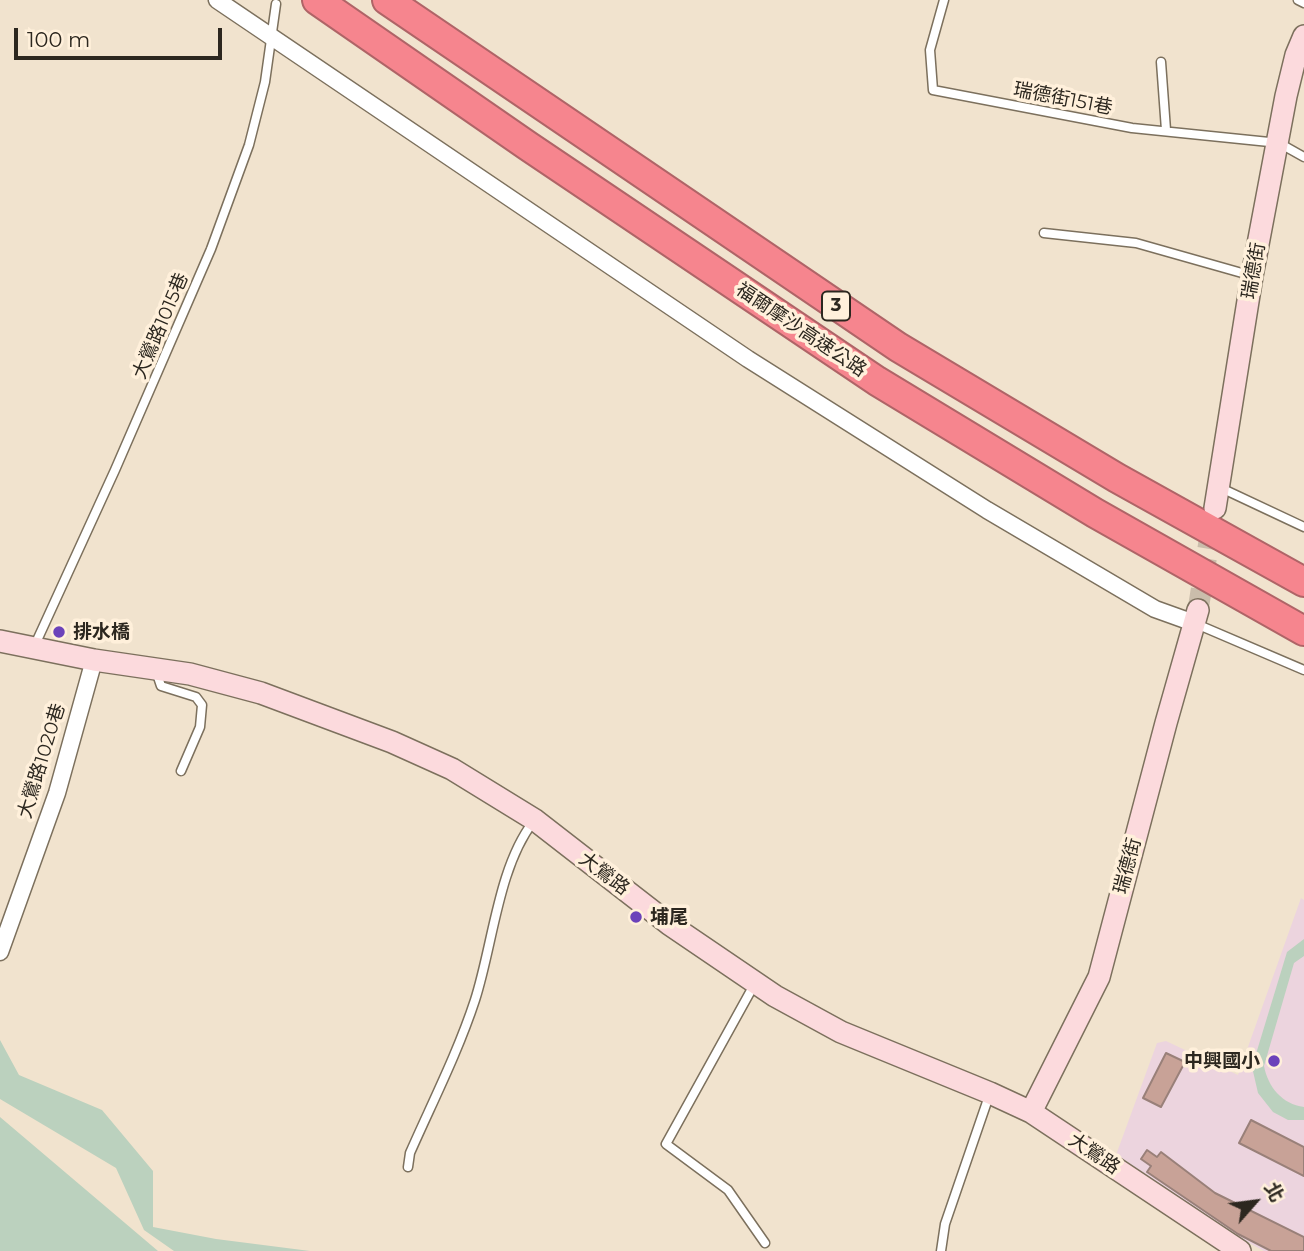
<!DOCTYPE html>
<html>
<head>
<meta charset="utf-8">
<style>
  body { margin:0 }
  #map { position:relative; width:1304px; height:1251px; overflow:hidden; background:#f1e3ce; font-family:Montserrat,"Noto Sans TC",sans-serif }
  canvas { display:block }
  .north { position:absolute; left:1220px; top:1167px; width:70px; height:70px; -webkit-text-stroke:5px #fff0db; paint-order:stroke; rotate:62deg; font-size:19px; font-weight:700; line-height:28px; text-align:center; color:#2c271f }
  .north::after { content:''; display:block; margin:auto; width:24px; height:32px; background:#2c271f; clip-path:polygon(50% 0,100% 100%,50% 72%,0 100%) }
  .scale { position:absolute; left:14px; top:28px; width:208px; height:32px; box-sizing:border-box; border:4px solid #2c271f; border-top:0; padding-left:9px; font-size:21px; line-height:24px; white-space:nowrap; color:#2c271f; -webkit-text-stroke:5px #fff0db; paint-order:stroke }
</style>
</head>
<body>
<div id="map">
<canvas width="1304" height="1251"></canvas>
<div class="north">北</div>
<div class="scale">100 m</div>
</div>
<script>
const ctx = document.querySelector('canvas').getContext('2d');
ctx.lineJoin = 'round';
function fill(path, color) { ctx.fillStyle = color; ctx.fill(path, 'evenodd'); }
function stroke(path, color, width, dash) { ctx.strokeStyle = color; ctx.lineWidth = width; ctx.lineCap = dash ? 'butt' : 'round'; ctx.setLineDash(dash || []); ctx.stroke(path); }
function label(font, color, halo, rows, align = 'center') {
  ctx.font = font + ' Montserrat,"Noto Sans TC",sans-serif'; ctx.lineWidth = 7; ctx.setLineDash([]); ctx.textBaseline = 'middle'; ctx.strokeStyle = halo; ctx.fillStyle = color; for (const [text, x, y, turn = 0] of rows) {
    ctx.save(); ctx.translate(x, y); ctx.rotate((+turn || 0) * Math.PI / 180); ctx.textAlign = isNaN(turn) ? turn : align; if (halo) ctx.strokeText(text, 0, 0); ctx.fillText(text, 0, 0); ctx.restore();
  }
}
fill(new Path2D(`
  M1301 898 1304 900V1251H1264L1203 1218 1116 1155 1157 1043 1166 1041 1238 1075Z`), '#ecd4de');
fill(new Path2D(`
  M1304 939V956L1294 963 1264 1066C1268 1087 1282 1104 1304 1107V1120H1288L1273 1112 1258 1093 1252 1067 1287 952Z
  M0 1040 19 1075 102 1110 153 1171V1227L216 1239 310 1251H174L144 1230 116 1168 0 1099Z
  M0 1117 158 1251H0Z`), '#bbd1be');
const building = new Path2D(`
  M1166 1053 1185 1062 1161 1107 1143 1098Z
  M1251 1120 1304 1147V1176L1239 1143Z
  M1147 1150 1157 1157 1161 1152 1215 1193 1304 1237V1251H1271L1238 1234 1147 1172 1151 1166 1141 1159Z`);
fill(building, '#c8a297');
stroke(building, '#998079', 2);
stroke(new Path2D(`
  M1198 610 1213 517`), '#cabdab', 21, [21, 10]);
const lane = new Path2D(`
  M944 0 930 50 933 90 1132 128 1279 143 1304 157
  M1298 0 1304 3
  M1161 62 1166 130
  M1044 233 1136 243 1249 275
  M1221 488 1304 527
  M1194 623 1304 670
  M34 647 115 470 211 249 249 145 265 82 276 4
  M156 671 161 686 196 697 202 705 200 727 181 771
  M754 985 666 1144 728 1190 765 1243
  M408 1167 410 1153C432 1103 458 1052 475 1000 493 944 498 868 533 822
  M941 1251 945 1224 989 1096`);
const street = new Path2D(`
  M217 0 748 359 987 510 1155 609 1194 623
  M0 952 57 793 94 660`);
const secondary = new Path2D(`
  M1215 508 1252 276 1286 96 1296 55 1304 36
  M0 641 94 660 190 674 261 693 392 742 452 769 535 820 669 924 775 996 841 1032 990 1093 1031 1112 1240 1251
  M1031 1112 1099 977 1166 723 1198 610`);
const highway = new Path2D(`
  M317 0 528 146 877 381 1095 513 1304 631
  M387 0 898 347 1117 478 1304 582`);
stroke(lane, '#7c705d', 11);
stroke(street, '#7c705d', 19);
stroke(secondary, '#7c705d', 24);
stroke(highway, '#af6467', 32);
stroke(lane, '#fff', 8);
stroke(street, '#fff', 16);
stroke(secondary, '#fcdadd', 21);
stroke(highway, '#f6858e', 28);
for (const [x, y, r, color] of [
  [59,632,7,"#6b42ba"],
  [636,917,7,"#6b42ba"],
  [1274,1061,7,"#6b42ba"]
]) { const dot = new Path2D(); dot.arc(x, y, r, 0, 2 * Math.PI); ctx.fillStyle = color; ctx.fill(dot); stroke(dot, '#fff0db', 2.5); }
for (const [x, y, w] of [
  [836,306,28]
]) { const box = new Path2D(); box.roundRect(x - w / 2, y - 14.5, w, 29, 5); ctx.fillStyle = '#fff0db'; ctx.fill(box); stroke(box, '#2c271f', 2); }
label('bold 18px', '#2c271f', null, [
  ["3",836,306]
]);
label('19px', '#2c271f', '#fff0db', [
  ["瑞德街151巷",1063,99,11],
  ["瑞德街",1254,271,-80],
  ["大鶯路1015巷",161,326,-67],
  ["福爾摩沙高速公路",801,330,34],
  ["大鶯路1020巷",42,761,-73],
  ["瑞德街",1128,866,-75],
  ["大鶯路",604,874,37],
  ["大鶯路",1094,1154,34]
]);
label('bold 19px', '#2c271f', '#fff0db', [
  ["排水橋",73,632],
  ["埔尾",650,917],
  ["中興國小",1260,1061,"right"]
], 'left');
</script>
</body>
</html>
